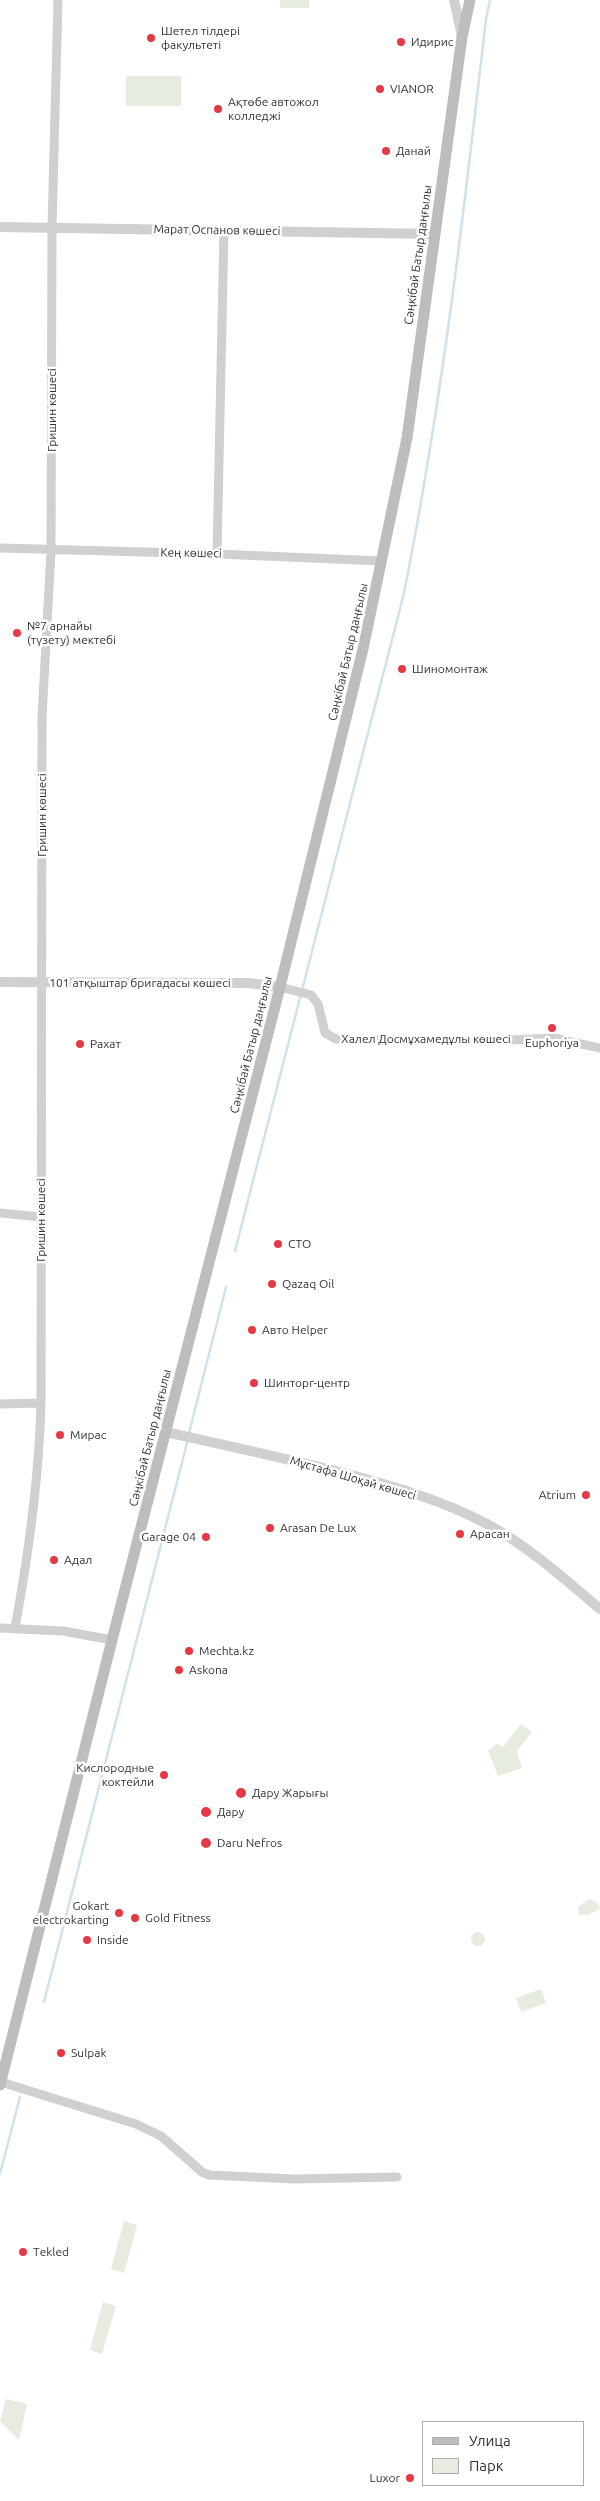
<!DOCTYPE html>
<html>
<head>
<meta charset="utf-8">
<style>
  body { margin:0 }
  #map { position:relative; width:600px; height:2501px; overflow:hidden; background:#fff; font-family:Ubuntu,sans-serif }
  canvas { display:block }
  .legend { position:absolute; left:422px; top:2421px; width:162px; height:65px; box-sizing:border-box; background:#fff; border:1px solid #adadad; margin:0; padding:6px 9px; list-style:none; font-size:15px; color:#333 }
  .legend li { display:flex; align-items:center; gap:10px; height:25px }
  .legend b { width:25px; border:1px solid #adadad }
</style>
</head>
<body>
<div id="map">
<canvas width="600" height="2501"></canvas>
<ul class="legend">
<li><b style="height:6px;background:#bdbdbd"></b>Улица</li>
<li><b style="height:14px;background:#e6ecdf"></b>Парк</li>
</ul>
</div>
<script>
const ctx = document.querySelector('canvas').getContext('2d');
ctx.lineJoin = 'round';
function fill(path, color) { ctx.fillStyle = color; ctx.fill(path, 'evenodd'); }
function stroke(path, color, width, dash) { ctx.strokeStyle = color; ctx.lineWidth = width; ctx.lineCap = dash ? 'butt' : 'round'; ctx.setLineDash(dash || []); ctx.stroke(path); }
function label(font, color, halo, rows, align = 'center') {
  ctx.font = font + ' Ubuntu,sans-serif'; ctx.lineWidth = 5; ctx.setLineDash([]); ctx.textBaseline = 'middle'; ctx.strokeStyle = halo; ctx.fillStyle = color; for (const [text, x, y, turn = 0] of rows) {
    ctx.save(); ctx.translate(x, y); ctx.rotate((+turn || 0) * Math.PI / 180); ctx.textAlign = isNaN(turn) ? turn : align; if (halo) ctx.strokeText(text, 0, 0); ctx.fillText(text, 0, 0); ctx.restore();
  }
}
fill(new Path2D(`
  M280 0H309V8H280Z
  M126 76H181V106H126Z
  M521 1724 532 1732 517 1751 522 1768 498 1776 488 1750 497 1744 503 1747Z
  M589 1899 598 1903 600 1909 588 1915H579L578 1907Z
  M471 1939a7 7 0 1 1 14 0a7 7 0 1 1-14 0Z
  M541 1989 546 2003 521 2012 516 1998Z
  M124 2221 137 2225 124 2273 111 2269Z
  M103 2302 116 2306 102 2354 90 2350Z
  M6 2399 27 2404 19 2440 0 2421Z`), '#e6ecdf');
stroke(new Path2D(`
  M235 1251 404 593C442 403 464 211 486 19L490 0
  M189 1433 226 1287
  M44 2002 188 1439
  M0 2174 20 2097`), '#cfe2ee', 2.5);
stroke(new Path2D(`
  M0 548 217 554 382 561
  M217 554 224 230
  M280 987 311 995 318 1004 325 1033 336 1039 489 1041 554 1038 600 1048
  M0 1213 41 1217
  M0 1404 41 1403
  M0 1628 63 1631 112 1640
  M15 1628C29 1552 39 1481 41 1403L42 717 51 551 52 227 58 0
  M1 2082 136 2124 161 2136 202 2172 209 2175 294 2179 397 2177`), '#d0d0d0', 9);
stroke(new Path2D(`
  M454 0 462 36
  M0 227 435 234
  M0 982 249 983 280 987
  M166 1432C225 1445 285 1458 344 1473 393 1486 442 1500 487 1524 528 1546 565 1579 600 1609`), '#d0d0d0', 10);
stroke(new Path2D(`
  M0 2085 112 1640 280 987 363 649 407 438 462 37 470 0`), '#bdbdbd', 11);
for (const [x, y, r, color] of [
  [151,38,5,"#e63946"],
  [401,42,5,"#e63946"],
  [380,89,5,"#e63946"],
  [218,109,5,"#e63946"],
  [386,151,5,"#e63946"],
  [17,633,5,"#e63946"],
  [402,669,5,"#e63946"],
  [552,1028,5,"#e63946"],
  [80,1044,5,"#e63946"],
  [278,1244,5,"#e63946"],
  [272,1284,5,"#e63946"],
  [252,1330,5,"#e63946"],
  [254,1383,5,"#e63946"],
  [60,1435,5,"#e63946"],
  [586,1495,5,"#e63946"],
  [270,1528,5,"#e63946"],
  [460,1534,5,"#e63946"],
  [206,1537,5,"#e63946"],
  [54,1560,5,"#e63946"],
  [189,1651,5,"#e63946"],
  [179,1670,5,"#e63946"],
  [164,1775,5,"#e63946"],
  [241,1793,6,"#e63946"],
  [206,1812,6,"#e63946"],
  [206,1843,6,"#e63946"],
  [119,1913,5,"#e63946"],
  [135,1918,5,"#e63946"],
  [87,1940,5,"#e63946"],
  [61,2053,5,"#e63946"],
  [23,2252,5,"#e63946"],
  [410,2478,5,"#e63946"]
]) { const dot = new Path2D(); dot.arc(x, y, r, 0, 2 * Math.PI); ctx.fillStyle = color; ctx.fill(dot); stroke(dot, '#fff', 2); }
label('12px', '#333', '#fff', [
  ["Шетел тілдері",161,31],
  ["факультеті",161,45],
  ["Идирис",411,42],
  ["VIANOR",390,89],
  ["Ақтөбе автожол",228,102],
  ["колледжі",228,116],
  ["Данай",396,151],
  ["№7 арнайы",27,626],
  ["(түзету) мектебі",27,640],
  ["Шиномонтаж",412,669],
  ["Euphoriya",552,1043,"center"],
  ["Рахат",90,1044],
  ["СТО",288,1244],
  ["Qazaq Oil",282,1284],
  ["Авто Helper",262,1330],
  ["Шинторг-центр",264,1383],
  ["Мирас",70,1435],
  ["Atrium",576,1495,"right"],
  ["Arasan De Lux",280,1528],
  ["Арасан",470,1534],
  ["Garage 04",196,1537,"right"],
  ["Адал",64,1560],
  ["Mechta.kz",199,1651],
  ["Askona",189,1670],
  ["Кислородные",154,1768,"right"],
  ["коктейли",154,1782,"right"],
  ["Дару Жарығы",252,1793],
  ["Дару",217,1812],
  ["Daru Nefros",217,1843],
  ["Gokart",109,1906,"right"],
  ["electrokarting",109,1920,"right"],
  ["Gold Fitness",145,1918],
  ["Inside",97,1940],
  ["Sulpak",71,2053],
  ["Тekled",33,2252],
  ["Luxor",400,2478,"right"]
], 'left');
label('12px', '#333', '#fff', [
  ["Марат Оспанов көшесі",217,230,1],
  ["Сәңкібай Батыр даңғылы",418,255,-82],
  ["Гришин көшесі",52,410,-90],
  ["Кең көшесі",191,553,1],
  ["Сәңкібай Батыр даңғылы",348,652,-77],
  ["Гришин көшесі",42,815,-90],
  ["101 атқыштар бригадасы көшесі",140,983],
  ["Халел Досмұхамедұлы көшесі",426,1039],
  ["Сәңкібай Батыр даңғылы",251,1045,-76],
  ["Гришин көшесі",41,1220,-90],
  ["Сәңкібай Батыр даңғылы",150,1438,-76],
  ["Мұстафа Шоқай көшесі",353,1478,16]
]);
</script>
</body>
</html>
